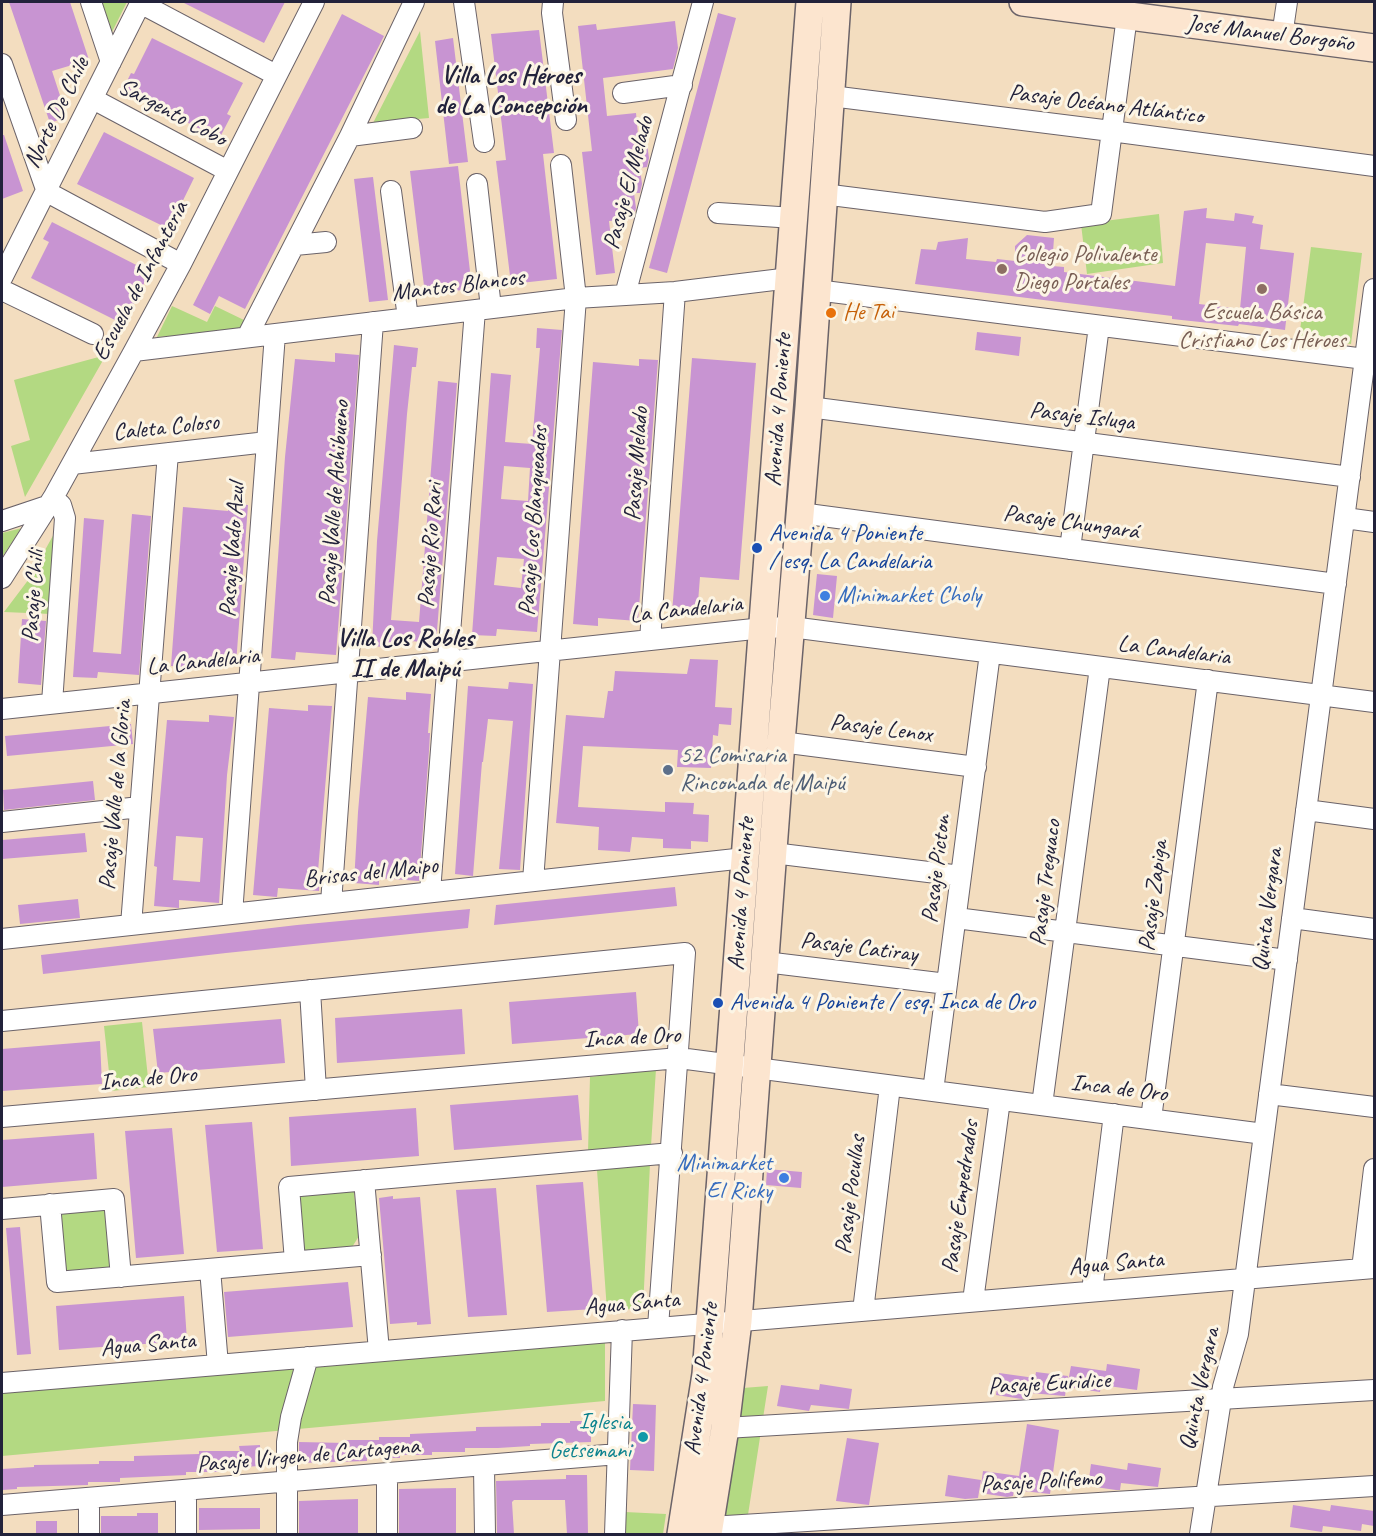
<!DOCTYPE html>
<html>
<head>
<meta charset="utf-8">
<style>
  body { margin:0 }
  #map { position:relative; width:1376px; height:1536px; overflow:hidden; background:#f3ddbf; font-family:Caveat,sans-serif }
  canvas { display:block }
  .frame { position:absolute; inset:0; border:3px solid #22223b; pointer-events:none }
</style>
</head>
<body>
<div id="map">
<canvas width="1376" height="1536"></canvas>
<div class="frame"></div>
</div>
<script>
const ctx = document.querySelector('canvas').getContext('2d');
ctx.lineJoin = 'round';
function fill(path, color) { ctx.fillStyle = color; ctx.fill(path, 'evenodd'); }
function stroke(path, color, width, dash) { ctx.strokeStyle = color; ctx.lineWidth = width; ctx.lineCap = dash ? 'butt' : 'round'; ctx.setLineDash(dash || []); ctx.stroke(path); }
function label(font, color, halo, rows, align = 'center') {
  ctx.font = font + ' Caveat,sans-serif'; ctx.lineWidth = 6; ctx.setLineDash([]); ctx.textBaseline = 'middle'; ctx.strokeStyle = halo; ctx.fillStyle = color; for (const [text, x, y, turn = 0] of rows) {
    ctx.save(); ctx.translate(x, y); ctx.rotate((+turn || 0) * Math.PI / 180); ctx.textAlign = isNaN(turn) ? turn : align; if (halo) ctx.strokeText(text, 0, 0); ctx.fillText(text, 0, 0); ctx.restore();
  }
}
fill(new Path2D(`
  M97 2H127L109 38Z
  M420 31 429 118 373 123Z
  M1159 214 1163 263 1087 274 1081 224Z
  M1311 247 1362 253 1351 344 1299 338Z
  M172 306 207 322 215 306 246 321 242 331 157 337Z
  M106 355 25 497 11 446 30 440 14 380Z
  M22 528 2 557V533Z
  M55 532 51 614 4 612 29 579Z
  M142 1022 149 1087 111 1091 104 1026Z
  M656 1069 651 1146 588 1152 590 1077Z
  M650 1164 643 1308 607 1311 597 1170Z
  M353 1185 359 1236 349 1252 302 1256 295 1190Z
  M108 1207 113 1269 62 1272 56 1211Z
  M605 1342V1401L2 1456V1393Z
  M768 1386 745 1534H720L743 1388Z
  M625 1512 666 1514 663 1534H624Z`), '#b3d982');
fill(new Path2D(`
  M9 2H70L89 60 52 71 67 117 50 123Z
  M182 2H285L264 43Z
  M718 13 736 18 667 273 649 268Z
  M342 14 384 36 245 309 219 296 210 314 193 305Z
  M675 21 678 48 673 69 603 78 607 116 636 113 639 145 647 144 649 158 647 167 640 168 642 184 640 193H634L636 208 633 219 609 221 615 273 596 275 582 152 592 151 578 26 596 24 597 30Z
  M539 30 554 153 543 154 557 279 511 284 496 161 506 160 491 34Z
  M152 38 243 83 227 114 231 116 219 139 123 89 131 73 134 74Z
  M453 38 468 162 449 164 435 41Z
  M104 132 194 178 169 229 77 184Z
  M2 135H4L23 191 2 199Z
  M458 166 472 289 425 294 410 171Z
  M373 177 388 300 369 302 354 179Z
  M1207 208 1206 218 1234 221 1235 213 1254 216 1252 223 1263 225 1260 249 1294 253 1285 330 1239 324 1238 326 1172 319V316L915 284 921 249 936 250 938 242 968 238 966 259 996 262 997 259 1015 261V246L1027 235 1054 238 1052 266 1064 267V272L1175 286 1184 211ZM1206 243 1246 247 1240 309 1199 304Z
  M52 222 150 272 123 324 31 278 49 242 43 239Z
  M537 328 562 330 537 632 497 629 496 636 472 635 491 373 511 375 505 442 532 444 540 348H536ZM504 466 530 468 528 501 501 499ZM497 557 524 559 521 588 494 585Z
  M977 332 1021 337 1019 356 975 350Z
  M394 345 418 348 416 367H412L407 414 391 620 419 622 438 381 457 383 436 643 397 640 396 648 372 646 377 541Z
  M335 353 359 355 336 655 296 652 295 660 271 658 285 457 295 359 335 362Z
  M692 358 756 363 739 580 700 577 697 615 672 613Z
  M639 359 658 360 638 621 598 618V626L573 624 593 362 639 366Z
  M229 503 248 505 236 664 196 661 195 668 171 666 183 507 228 511Z
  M132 514 151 516 139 675 98 672 97 678 73 677 84 518 104 520 93 652 121 654Z
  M817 574 837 576 833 618 813 615Z
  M22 619 46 621 41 685 18 683Z
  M690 659 718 660 715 707 732 708 731 725 719 724 718 736 713 735 711 768 677 767 678 750 583 746 578 807 665 812V802L694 803 693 814 709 815 708 842 691 841V849L663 848V839L632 837 630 852 598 850 599 827 556 823 566 715 604 718 608 691H613L615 671 687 674Z
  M509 682 533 684 520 870 499 869 513 721 488 719 483 762H482L473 876 455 874 468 686 508 689Z
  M406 692 431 694 428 733H430L429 751 419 881 379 878V885L354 883 358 812 368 697 406 700Z
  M308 705 332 706 318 871H320L319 891 278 888 277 897 253 895 269 708 308 711Z
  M209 715 234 717 227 775 219 903 179 900V908L154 906 157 867 154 866 167 720 209 722ZM176 836 203 838 200 882 173 880Z
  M131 724 133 744 7 756 5 736Z
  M93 781 95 800 4 810 3 790Z
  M85 833 87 852 2 859V840Z
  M675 887 677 906 494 925 496 905Z
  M78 899 80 918 20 924 18 905Z
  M470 909 468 928 226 953 43 974 41 955 297 925Z
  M636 992 639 1034 512 1044 509 1002Z
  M462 1009 465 1054 337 1063 335 1018Z
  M281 1019 285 1063 158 1073 153 1029Z
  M100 1041 102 1084 2 1091V1049Z
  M578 1095 582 1140 454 1150 450 1105Z
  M416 1108 419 1156 291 1166 289 1117Z
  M252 1122 263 1249 217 1252 205 1125Z
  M172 1128 184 1254 136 1258 125 1131Z
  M94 1133 97 1179 2 1187V1140Z
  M767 1169 802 1172 801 1188 766 1185Z
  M583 1182 594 1309 547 1312 536 1185Z
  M496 1188 507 1315 468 1317 456 1190Z
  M393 1196V1199L420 1197 431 1324 417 1325V1322L390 1324 379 1198Z
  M20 1227 31 1354 17 1355 6 1228Z
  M348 1282 353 1327 228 1337 224 1292Z
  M184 1296 187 1341 59 1350 56 1306Z
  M1107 1364 1140 1369 1137 1390 1101 1385 1100 1392 1067 1387 1071 1366 1106 1371Z
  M1036 1372 1068 1376 1065 1396 1030 1393 1029 1398 1022 1399 996 1395 999 1373 1035 1378Z
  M820 1384 852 1389 849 1409 811 1405 809 1411 777 1406 781 1385 819 1390Z
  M633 1404 656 1405 654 1471 630 1470Z
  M570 1421H591V1442L530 1444V1446L498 1448H465V1452H432V1455H400V1458H367V1461L299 1463V1442L346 1443V1440H379V1437H410V1434L476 1431V1427L541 1426V1423H570Z
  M1027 1424 1059 1430 1050 1494 1014 1490 1013 1496 1007 1497 980 1493 983 1471 1019 1476Z
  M847 1438 879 1443 869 1505 836 1501Z
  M260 1445 261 1466 220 1468V1472H186V1475L120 1478V1482H88V1485L17 1487V1489L2 1490V1469L34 1467V1465L99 1464V1461H134V1456L199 1454V1451H240L239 1446Z
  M1128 1463 1161 1468 1158 1487 1121 1483 1120 1490H1116L1088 1486 1091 1464 1127 1470Z
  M566 1475H587L588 1534H567L565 1500H514L512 1502 514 1534H497L496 1481 566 1479Z
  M948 1475 981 1480 978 1498 965 1499 945 1496Z
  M456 1488V1534H399V1489Z
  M358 1499V1534H299V1501Z
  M1293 1505 1330 1511 1331 1505 1374 1511V1526L1362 1524 1361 1531 1323 1526 1322 1532 1290 1527Z
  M199 1508H260V1529L199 1530Z
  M137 1513H158V1534H101V1516H137Z
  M36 1521H57V1534H36Z`), '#c894d2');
const street = new Path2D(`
  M91 2 111 62
  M464 2 484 142
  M553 2 552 13 566 120
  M140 3 276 75
  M1282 36 1287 2
  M2 64 47 192 181 264
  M623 93 682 85
  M831 96 1111 131 1374 166
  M93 99 228 171
  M350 136 412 128
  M477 184 491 308
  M391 191 408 318
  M823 194 1045 222 1101 214 1127 16
  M718 213 794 218
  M295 245 326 242
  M2 278 141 2
  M2 290 93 334
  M816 290 1365 359
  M625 295 703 2
  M247 337 350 136 414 2
  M134 351 576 298 675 292 790 278
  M809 407 1350 477
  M72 464 267 442
  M800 513 1336 584
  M1345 518 1374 522
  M2 521 47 506
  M1070 549 1099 326
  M2 578 53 498 134 351 181 264 314 2
  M650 640 675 292
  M52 703 65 518 61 505 53 498
  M2 709 763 628 791 627 1374 702
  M781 742 976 767
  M1306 810 1374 819
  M2 822 140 807
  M773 853 961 876
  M533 881 576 298 561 165
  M430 892 475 310
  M331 903 373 322
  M232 914 275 334
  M956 918 1287 960
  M1292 918 1374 929
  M131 925 168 453
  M2 939 745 858
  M765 962 947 984
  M310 990 316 1090
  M2 1021 685 953 658 1327
  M933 1091 990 653
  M1269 1094 1374 1107
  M1042 1105 1100 667
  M2 1117 679 1058 1264 1134
  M1151 1119 1208 680
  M364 1180 379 1351
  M50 1204 57 1282 371 1255
  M2 1209 114 1199 121 1277
  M295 1261 289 1187 672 1153
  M210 1269 218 1365
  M1362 1269 1374 1169
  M1092 1291 1114 1114
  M973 1301 1000 1100
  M863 1311 890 1086
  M2 1383 1374 1268
  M725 1428 1374 1390
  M484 1467 485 1534
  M387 1474V1534
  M186 1491V1534
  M89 1499V1534
  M2 1505 618 1454
  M710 1527 1374 1486
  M287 1534V1442L291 1417 308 1357
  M615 1534 622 1330
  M1200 1534 1223 1387 1238 1334 1374 289`);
const secondary = new Path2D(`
  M1023 2 1374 48
  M681 1534 706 1374 810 2
  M708 1534 725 1428 738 1321 781 742 809 407 837 2`);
stroke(street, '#6b6369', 22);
stroke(secondary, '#6b6369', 30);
stroke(street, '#fff', 20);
stroke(secondary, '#fce5cf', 27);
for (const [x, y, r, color] of [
  [1002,269,6,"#8d6e63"],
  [1262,289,6,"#8d6e63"],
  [831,313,6,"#e8710a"],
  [757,548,6,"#1a4fb4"],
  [825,596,6,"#3f7fe0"],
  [668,770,6,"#5c6f8a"],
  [718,1003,6,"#1a4fb4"],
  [784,1178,6,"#3f7fe0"],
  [643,1437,6,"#0f9aa8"]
]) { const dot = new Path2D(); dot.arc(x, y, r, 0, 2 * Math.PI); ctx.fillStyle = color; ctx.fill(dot); stroke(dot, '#fcf5e5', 2); }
label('24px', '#22223b', '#fcf5e5', [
  ["José Manuel Borgoño",1270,34,7],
  ["Pasaje Océano Atlántico",1106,105,7],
  ["Norte De Chile",57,113,-64],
  ["Sargento Cobo",172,113,28],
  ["Pasaje El Melado",629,183,-75],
  ["Escuela de Infantería",141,281,-62],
  ["Mantos Blancos",458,286,-7],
  ["Avenida 4 Poniente",779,410,-86],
  ["Pasaje Isluga",1082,417,7],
  ["Caleta Coloso",166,428,-6],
  ["Pasaje Melado",637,464,-86],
  ["Pasaje Valle de Achibueno",335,503,-86],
  ["Pasaje Los Blanqueados",534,521,-86],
  ["Pasaje Chungará",1071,523,8],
  ["Pasaje Río Rari",431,545,-86],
  ["Pasaje Vado Azul",233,550,-86],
  ["Pasaje Chili",34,596,-86],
  ["La Candelaria",686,610,-6],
  ["La Candelaria",1174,651,7],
  ["La Candelaria",203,662,-6],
  ["Pasaje Lenox",881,729,7],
  ["Pasaje Valle de la Gloria",116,795,-85],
  ["Pasaje Picton",937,869,-83],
  ["Brisas del Maipo",371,873,-6],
  ["Pasaje Treguaco",1046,883,-83],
  ["Avenida 4 Poniente",742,894,-86],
  ["Pasaje Zapiga",1154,896,-83],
  ["Quinta Vergara",1268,910,-83],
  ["Pasaje Catiray",859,948,7],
  ["Inca de Oro",632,1038,-3],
  ["Inca de Oro",148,1079,-5],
  ["Inca de Oro",1119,1089,7],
  ["Pasaje Pocullas",851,1195,-83],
  ["Pasaje Empedrados",961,1197,-82],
  ["Agua Santa",1116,1264,-5],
  ["Agua Santa",632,1304,-5],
  ["Agua Santa",148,1345,-5],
  ["Avenida 4 Poniente",702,1379,-83],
  ["Pasaje Euridice",1049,1384,-3],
  ["Quinta Vergara",1200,1389,-78],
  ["Pasaje Virgen de Cartagena",308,1456,-5],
  ["Pasaje Polifemo",1041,1482,-3]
]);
label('24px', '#785e54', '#fcf5e5', [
  ["Colegio Polivalente",1014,255],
  ["Diego Portales",1014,283],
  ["Escuela Básica",1262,313,"center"],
  ["Cristiano Los Héroes",1262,341,"center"]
], 'left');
label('24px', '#c56008', '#fcf5e5', [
  ["He Tai",843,313]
], 'left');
label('24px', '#164399', '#fcf5e5', [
  ["Avenida 4 Poniente",769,534],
  ["/ esq. La Candelaria",769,562],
  ["Avenida 4 Poniente / esq. Inca de Oro",730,1003]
], 'left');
label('24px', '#366cbe', '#fcf5e5', [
  ["Minimarket Choly",837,596],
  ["Minimarket",772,1164,"right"],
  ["El Ricky",772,1192,"right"]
], 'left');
label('24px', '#4e5e75', '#fcf5e5', [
  ["52 Comisaria",680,756],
  ["Rinconada de Maipú",680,784]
], 'left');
label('24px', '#0d838f', '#fcf5e5', [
  ["Iglesia",631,1423],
  ["Getsemani",631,1451]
], 'right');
label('bold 26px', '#22223b', '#fcf5e5', [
  ["Villa Los Héroes",511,76],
  ["de La Concepción",511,106],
  ["Villa Los Robles",405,639],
  ["II de Maipú",405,669]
]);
</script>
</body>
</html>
